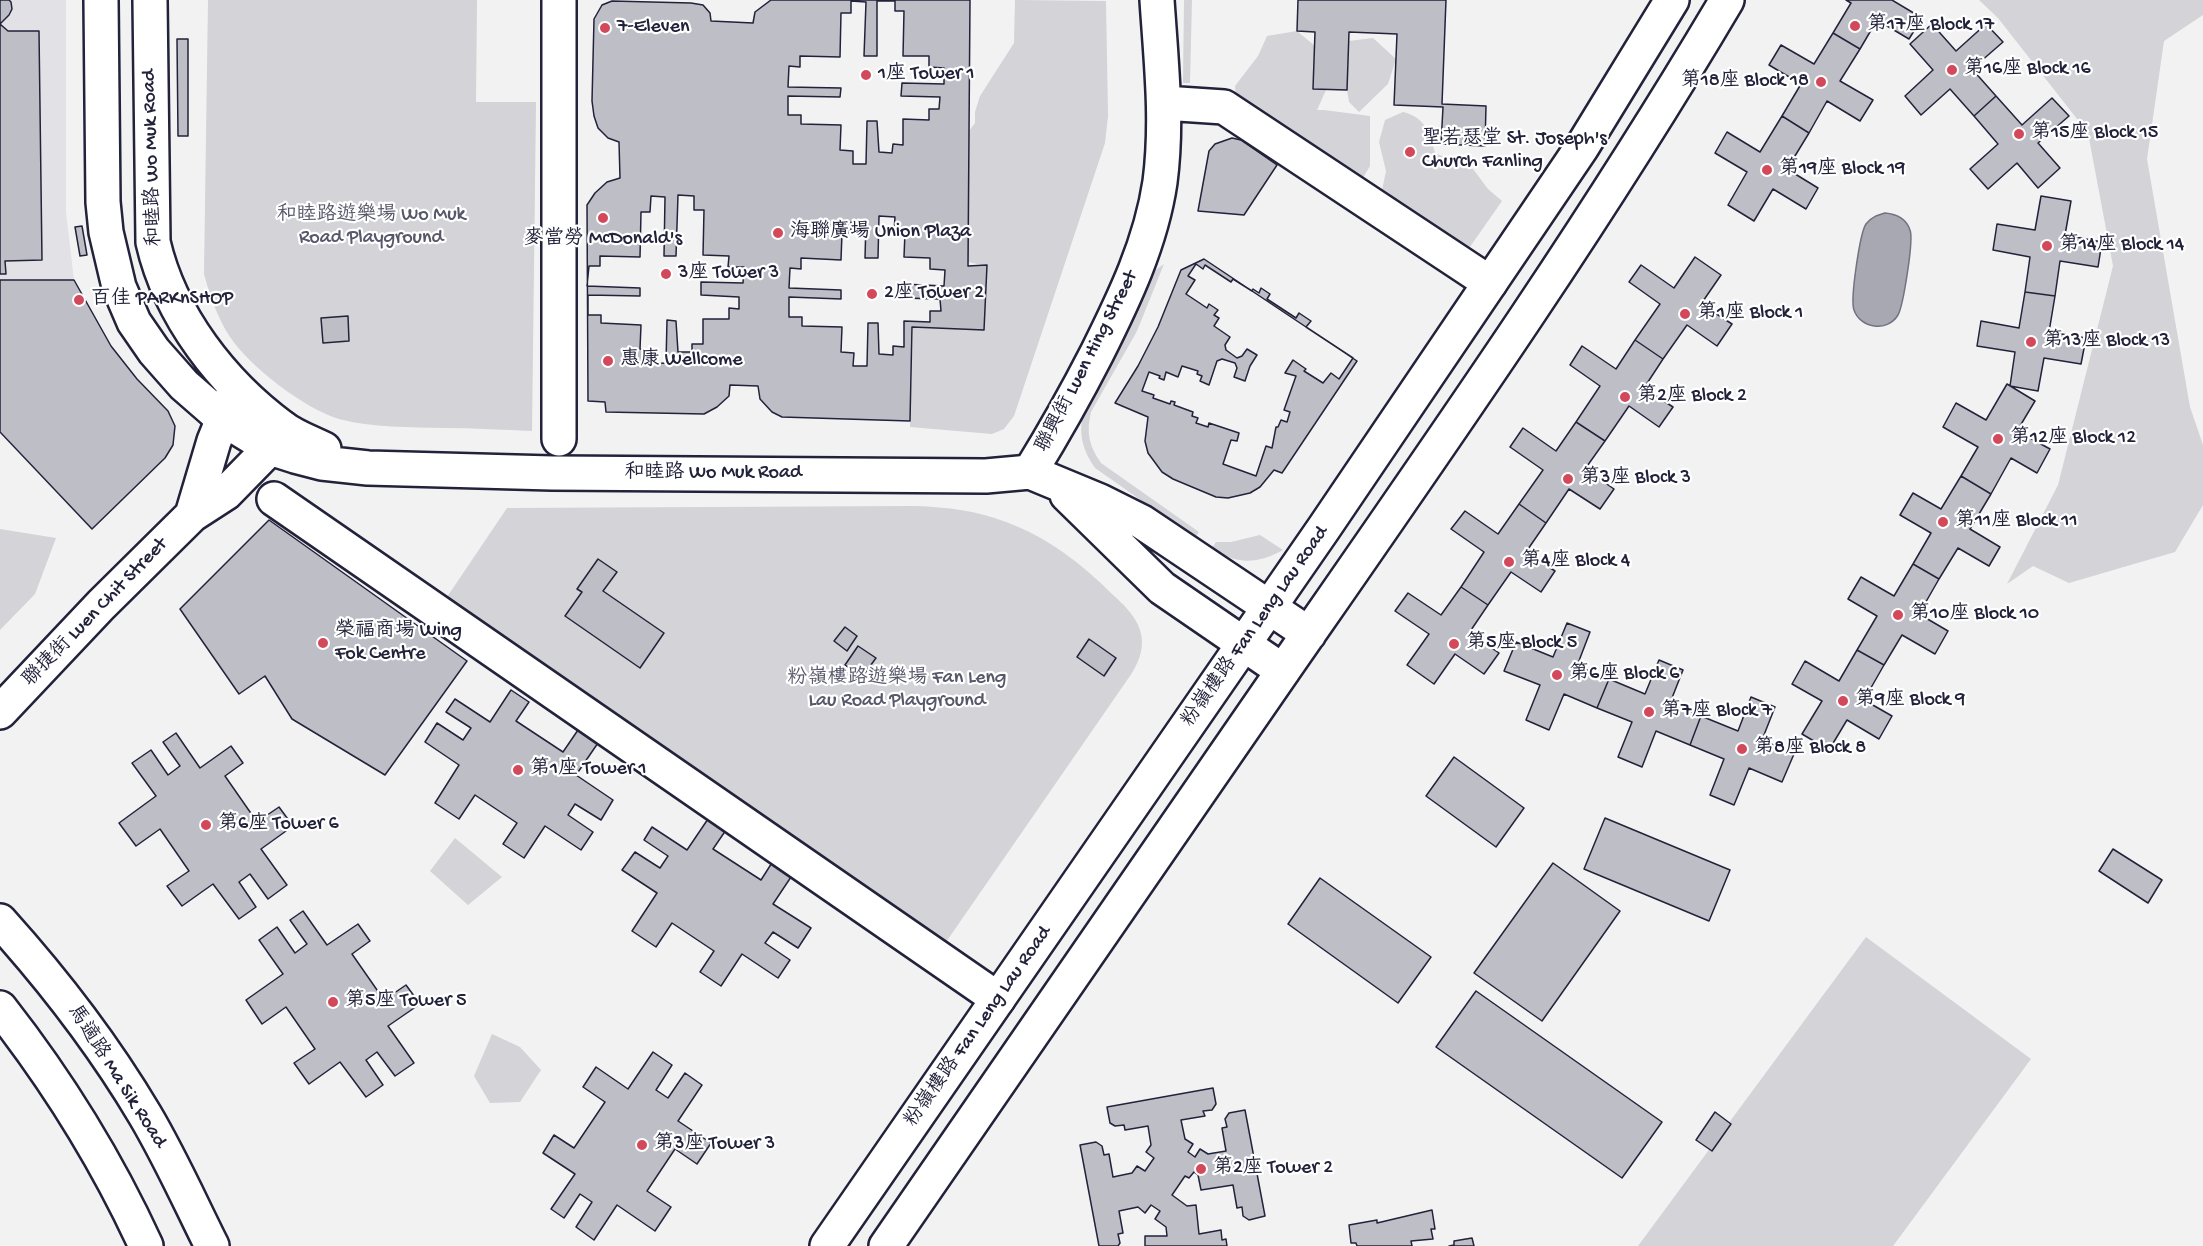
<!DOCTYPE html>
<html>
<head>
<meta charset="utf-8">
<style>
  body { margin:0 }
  canvas { display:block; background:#f2f2f3 }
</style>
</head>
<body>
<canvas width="2203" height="1246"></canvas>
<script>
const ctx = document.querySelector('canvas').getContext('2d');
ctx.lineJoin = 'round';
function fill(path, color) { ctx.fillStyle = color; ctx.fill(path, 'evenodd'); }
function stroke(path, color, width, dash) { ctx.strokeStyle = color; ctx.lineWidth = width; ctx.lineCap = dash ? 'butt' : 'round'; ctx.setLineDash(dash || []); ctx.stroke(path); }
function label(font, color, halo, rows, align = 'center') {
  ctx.font = font + ' "Gochi Hand","LXGW WenKai TC",sans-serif'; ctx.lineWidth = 4.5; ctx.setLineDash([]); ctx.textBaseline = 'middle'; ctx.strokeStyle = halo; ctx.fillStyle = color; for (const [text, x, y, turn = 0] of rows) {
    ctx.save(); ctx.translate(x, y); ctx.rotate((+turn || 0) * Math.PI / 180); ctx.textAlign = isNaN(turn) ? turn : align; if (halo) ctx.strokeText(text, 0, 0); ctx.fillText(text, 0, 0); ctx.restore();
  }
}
fill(new Path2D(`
  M0 0H66V212L74 280H0Z`), '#e2e2e6');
fill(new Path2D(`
  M208 0H477L476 102H536L532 431C503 430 474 428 444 428 410 427 373 428 339 419 305 409 250 367 230 337 217 317 210 296 204 274Z
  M1015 0 1106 1 1108 116 1105 143 1014 416 1004 429 992 434 910 427 913 328 984 329 987 266 968 262 969 131 975 123V112L980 96 1014 43Z
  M1184 0H1192L1190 83H1183Z
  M1979 0H2203V15L2164 41 2147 159 2190 407 2203 445V505L2175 552 2069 583 2033 566 2007 584 2058 485 2113 266 2088 133 1998 18Z
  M1297 31 1315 46 1313 89 1326 90 1317 110H1324L1370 116V166L1358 186 1237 108 1235 86 1258 56 1267 36Z
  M1373 38 1396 59 1388 84 1359 112 1349 102 1347 90 1349 41Z
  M1403 112C1425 117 1430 133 1435 153L1473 169 1488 189 1502 201 1465 254 1380 200 1386 171 1379 142 1385 120Z
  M1164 264 1137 331 1091 412C1086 432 1089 446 1101 463L1199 532 1195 538 1095 468C1082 449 1078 433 1084 410L1130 327 1153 272Z
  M916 506C946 507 978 511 1006 522 1047 537 1081 563 1112 594 1123 604 1135 615 1140 630 1145 646 1140 659 1132 673L944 945 443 603 507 508Z
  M0 529 56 538 35 594 0 630Z
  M1260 535 1283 550C1258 564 1236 565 1212 548L1216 542H1231Z
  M455 838 502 877 468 905 430 871Z
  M1866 937 2031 1059 1893 1246H1638Z
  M492 1034 520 1047 541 1070 520 1102 490 1103 474 1076Z`), '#d3d3d8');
const water = new Path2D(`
  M1885 213C1897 214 1906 218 1910 230 1914 240 1903 306 1898 315 1887 333 1860 328 1854 310 1850 299 1860 233 1866 224 1871 217 1878 215 1885 213Z`);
fill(water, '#a8a8b2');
stroke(water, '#727282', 1.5);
const building = new Path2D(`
  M0 0H9L11 2 12 9 9 15 0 24 8 31H39L42 260 5 261 6 274H0Z
  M771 0H970L968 266 987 265 984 330 912 327 910 421 782 417 772 412 760 399 758 386 730 385 729 396 717 407 704 414 606 412 605 402 588 401 587 205 595 193 607 182 620 178 619 142 608 138 598 128 594 116 592 101 594 19 602 5 612 1 691 3 703 5 710 13 711 21 753 23 755 12Z
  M1298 0H1446L1442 104 1486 106 1485 146 1441 144 1443 107 1394 105 1397 34 1349 32 1347 90 1313 89 1315 32 1297 31Z
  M1846 0H1892L1922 18 1909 39 1877 20 1860 49 1833 33 1851 3Z
  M851 1 866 2 864 56H877V1H895V11H904L903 56H929V67L944 68V84L902 83 901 96 940 97 939 109H929V120L903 119V145L893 144 892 153 879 152 877 121H867L866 164H853V151L840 150 841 125 801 124V115H788V96L840 97 841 88 788 87 789 66 800 67V56L840 57 841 13H851Z
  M1932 24 1956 51 1986 24 2003 42 1972 69 1996 96 1974 116 1950 89 1921 115 1905 96 1933 70 1910 44Z
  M1833 33 1860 49 1840 81 1873 100 1860 121 1827 101 1809 133 1782 116 1801 84 1769 65 1781 45 1814 64Z
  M177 39H188V136H178Z
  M1996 96 2022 125 2052 98 2069 116 2038 143 2060 168 2038 188 2017 163 1988 189 1970 169 1998 144 1974 116Z
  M1782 116 1809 133 1787 169 1818 188 1806 209 1773 189 1754 221 1728 205 1747 172 1715 153 1727 132 1760 152Z
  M1232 138 1241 140 1277 165 1244 215 1198 211 1209 151 1215 144Z
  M678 195 694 196V210H704L703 255 729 256 728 267H744L743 283 701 282V295L739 297V309L729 308V319H703V344H692V352H678L676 321 667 320 666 363 652 364 653 350 640 349 641 325 601 323V315H588V295L640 296V288L587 286 589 266H600V256L640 257 641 212H650L651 196 665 197 664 256H676Z
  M2041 196 2071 201 2065 235 2102 242 2098 267 2060 261 2055 296 2025 292 2030 257 1993 250 1997 224 2035 230Z
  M879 216 895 217 894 231 905 232 904 257 930 258V269L945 270 944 286 903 284 902 298 940 299 941 311H930V322L904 321V347L893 346V355L879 354 878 323H868L867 366H853L854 353 841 352 842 327 802 326V317H789V297L841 299V290L789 288 790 268 801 269V258L841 260 842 233H851V222H866L865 258H878Z
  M82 226 87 255 80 256 75 227Z
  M1695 257 1721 275 1701 304 1732 324 1717 346 1687 325 1663 359 1635 340 1660 304 1629 282 1641 265 1674 288Z
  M1204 259 1357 361 1282 473 1274 470 1260 487 1250 493 1228 498 1216 497 1173 479 1162 472 1148 453 1145 441 1148 417 1115 403 1138 366 1158 327 1181 270Z
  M1196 264 1203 269 1205 265 1231 282 1233 279 1252 291 1253 289 1259 293 1261 288 1270 294 1267 299 1296 318 1299 313 1311 321 1306 327 1353 358 1339 379 1331 373 1323 383 1304 371 1306 369 1293 360 1285 373 1296 376 1284 410 1290 412 1287 422 1281 420 1278 427H1276L1272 448 1266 446 1256 476 1223 464 1231 440 1237 441 1239 433 1209 423 1208 427 1196 423 1198 418 1192 416 1193 412 1174 405 1175 402 1171 401 1170 404 1153 398 1154 395 1142 391 1149 372 1160 376 1159 378 1164 380 1166 372 1178 377 1182 366 1198 371 1197 374 1202 376 1200 381 1209 385 1217 361 1222 359 1235 363 1237 368 1234 377 1245 381 1250 366 1257 355 1247 349 1242 356 1237 358 1226 350 1225 345 1230 337 1214 326 1219 318 1214 315 1218 310 1209 304 1207 308 1186 294 1195 280 1188 276Z
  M0 280H74L111 346 137 379 168 411 175 426 173 445 165 458 92 529 0 432Z
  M2025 292 2055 296 2049 332 2086 338 2081 364 2044 358 2038 391 2010 386 2015 352 1977 346 1981 321 2019 328Z
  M348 316 349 341 323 343 321 318Z
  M1635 340 1663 359 1644 388 1673 407 1659 427 1629 406 1605 441 1576 422 1600 386 1570 365 1582 346 1616 369Z
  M2007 384 2035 401 2017 431 2050 449 2037 473 2011 458 1991 494 1961 476 1978 447 1943 427 1956 403 1986 420Z
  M1576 422 1605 441 1585 469 1614 489 1600 509 1569 489 1546 523 1519 504 1543 470 1510 447 1523 428 1556 451Z
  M1961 476 1991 494 1970 529 2000 547 1989 566 1958 548 1939 579 1913 564 1931 533 1900 515 1913 493 1941 509Z
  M1519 504 1546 523 1526 552 1555 571 1541 592 1511 572 1488 605 1461 587 1484 552 1451 529 1465 511 1498 534Z
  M269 520 467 661 385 775 292 719 265 676 239 694 180 609Z
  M598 559 617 572 603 591 664 633 640 668 565 616 582 592 577 589Z
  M1913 564 1939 579 1919 614 1948 631 1935 654 1902 635 1884 665 1857 650 1877 616 1848 599 1861 577 1894 596Z
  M1461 587 1488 605 1469 633 1499 653 1484 674 1455 654 1434 684 1407 665 1429 634 1395 611 1408 593 1441 615Z
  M1567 623 1590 632 1577 666 1609 679 1597 708 1564 694 1549 730 1526 720 1540 685 1504 671 1516 642 1553 657Z
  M845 627 857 636 847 651 834 641Z
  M1089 639 1116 658 1104 676 1077 657Z
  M858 646 876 658 862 677 845 665Z
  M1857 650 1884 665 1864 700 1892 716 1879 739 1847 720 1829 750 1802 734 1822 701 1792 684 1805 661 1839 681Z
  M1659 660 1683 670 1670 703 1701 716 1690 745 1656 731 1642 767 1618 757 1632 722 1597 708 1609 679 1645 694Z
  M511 690 529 702 516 721 563 752 578 730 598 743 576 775 613 800 601 820 575 804 568 815 593 832 581 850 545 826 524 858 503 844 517 823 475 795 459 819 435 803 459 765 425 742 437 723 463 740 471 728 446 712 455 699 490 722Z
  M1751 697 1775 707 1762 740 1794 754 1782 782 1749 768 1734 805 1710 795 1724 759 1690 745 1701 716 1738 731Z
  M176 733 200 768 231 746 243 763 225 776 257 822 279 807 293 826 261 849 287 885 268 899 250 874 239 882 256 907 239 919 213 884 182 906 167 886 189 871 160 829 136 846 119 823 156 796 132 763 151 750 168 775 180 766 163 742Z
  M1454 757 1524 808 1496 847 1426 796Z
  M1605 818 1730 870 1709 921 1584 869Z
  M708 819 726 830 713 849 761 880 775 858 795 871 773 904 811 928 798 948 773 932 765 943 790 960 778 978 742 954 721 986 700 972 714 951 672 923 656 947 632 931 657 893 622 870 635 852 660 868 668 856 644 840 652 827 687 850Z
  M2113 849 2162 880 2148 903 2099 871Z
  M1553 863 1620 911 1542 1021 1474 973Z
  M1320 878 1431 957 1398 1003 1288 924Z
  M303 911 327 945 358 924 370 941 352 954 384 1000 406 985 420 1004 388 1026 414 1063 395 1076 377 1052 366 1060 383 1085 366 1097 340 1062 309 1084 294 1063 315 1049 286 1007 262 1024 246 1000 283 974 259 940 277 927 295 953 307 944 290 920Z
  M1476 991 1662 1122 1622 1178 1436 1047Z
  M653 1052 672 1065 656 1090 668 1098 685 1073 702 1085 678 1121 711 1143 697 1164 675 1149 647 1191 671 1207 655 1231 617 1205 594 1240 576 1227 592 1202 580 1194 564 1218 551 1209 575 1174 543 1153 554 1135 574 1148 605 1102 583 1087 596 1067 628 1089Z
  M1213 1088 1216 1104 1212 1110 1203 1111 1205 1116 1181 1120 1185 1139 1193 1144 1188 1152 1195 1157 1200 1149 1208 1154 1226 1151 1222 1128 1227 1127 1225 1119 1229 1113 1245 1110 1265 1216 1249 1220 1243 1216 1242 1207 1237 1208 1233 1185 1201 1190 1198 1175 1194 1172 1189 1178 1185 1176 1172 1195 1187 1206 1196 1205 1199 1234 1221 1230 1222 1240 1226 1239 1227 1246H1145V1236H1167L1166 1227 1155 1219 1160 1211 1151 1205 1145 1213 1138 1207 1119 1211 1123 1233 1118 1234 1120 1243 1118 1246H1099L1080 1145 1096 1142 1102 1146 1104 1155 1109 1154 1113 1177 1132 1173 1137 1166 1145 1171 1154 1158 1146 1152 1151 1145 1148 1126 1125 1130 1124 1125 1115 1126 1110 1123 1107 1107Z
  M1715 1112 1731 1124 1712 1151 1696 1140Z
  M1432 1210 1435 1229H1431L1433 1239 1411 1241 1412 1246H1357L1356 1243H1351L1349 1225 1377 1220V1223Z
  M1472 1238 1474 1246H1449L1454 1245V1241Z`);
fill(building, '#bebec6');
stroke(building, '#22223b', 1.5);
const street = new Path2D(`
  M559 0V439
  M1164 103 1224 107 1490 283
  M1030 472C1054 433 1076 394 1097 353 1124 299 1151 243 1160 182 1168 121 1161 61 1157 0
  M274 499 998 999
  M192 515 214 441 234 392
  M0 712 101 605 192 515 226 493 270 448 283 428`);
const secondary = new Path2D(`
  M101 0 103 202 106 232 119 287 134 322 154 351 184 385 223 419 270 448 295 456 322 463 368 468 552 473 986 476 1030 472 1100 501 1142 522 1309 634
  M150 0 153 242C170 316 222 383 283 428 295 437 310 442 324 449
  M1067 495 1162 588 1283 671
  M0 921C54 981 104 1046 145 1115 170 1157 190 1202 212 1246
  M0 1008C58 1082 107 1161 146 1246
  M827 1246 1324 528 1582 147 1672 0
  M886 1246C1019 1053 1152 860 1285 668 1437 449 1591 230 1727 0`);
stroke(street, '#22223b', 38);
stroke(secondary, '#22223b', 38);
stroke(street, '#fff', 33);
stroke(secondary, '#fff', 33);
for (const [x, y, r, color] of [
  [1855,26,6,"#d1495b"],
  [605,28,6,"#d1495b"],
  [1952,70,6,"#d1495b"],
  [866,75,6,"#d1495b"],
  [1821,82,6,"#d1495b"],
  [2019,134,6,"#d1495b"],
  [1410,152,6,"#d1495b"],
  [1767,170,6,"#d1495b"],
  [603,218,6,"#d1495b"],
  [778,233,6,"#d1495b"],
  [2047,246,6,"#d1495b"],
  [666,274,6,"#d1495b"],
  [872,294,6,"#d1495b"],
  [79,300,6,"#d1495b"],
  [1685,314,6,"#d1495b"],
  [2031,342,6,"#d1495b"],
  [608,361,6,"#d1495b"],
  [1625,397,6,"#d1495b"],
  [1998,439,6,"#d1495b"],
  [1568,479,6,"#d1495b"],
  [1943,522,6,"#d1495b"],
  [1509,562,6,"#d1495b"],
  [1898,615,6,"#d1495b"],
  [323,643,6,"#d1495b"],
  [1454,644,6,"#d1495b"],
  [1557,675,6,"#d1495b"],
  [1843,701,6,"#d1495b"],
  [1649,712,6,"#d1495b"],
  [1742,749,6,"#d1495b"],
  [518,770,6,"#d1495b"],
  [206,825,6,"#d1495b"],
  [333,1002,6,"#d1495b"],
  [642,1145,6,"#d1495b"],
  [1201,1169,6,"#d1495b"]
]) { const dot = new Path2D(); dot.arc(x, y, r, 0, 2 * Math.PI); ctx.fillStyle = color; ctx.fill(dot); stroke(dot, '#fff', 2); }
label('20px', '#22223b', '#fff', [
  ["第17座 Block 17",1867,26],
  ["7-Eleven",617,28],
  ["第16座 Block 16",1964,70],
  ["1座 Tower 1",878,75],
  ["第18座 Block 18",1809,82,"right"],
  ["第15座 Block 15",2031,134],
  ["聖若瑟堂 St. Joseph's",1422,140],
  ["Church Fanling",1422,163],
  ["第19座 Block 19",1779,170],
  ["海聯廣場 Union Plaza",790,233],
  ["麥當勞 McDonald's",603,240,"center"],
  ["第14座 Block 14",2059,246],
  ["3座 Tower 3",678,274],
  ["2座 Tower 2",884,294],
  ["百佳 PARKnSHOP",91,300],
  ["第1座 Block 1",1697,314],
  ["第13座 Block 13",2043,342],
  ["惠康 Wellcome",620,361],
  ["第2座 Block 2",1637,397],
  ["第12座 Block 12",2010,439],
  ["第3座 Block 3",1580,479],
  ["第11座 Block 11",1955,522],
  ["第4座 Block 4",1521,562],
  ["第10座 Block 10",1910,615],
  ["榮福商場 Wing",335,632],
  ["Fok Centre",335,655],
  ["第5座 Block 5",1466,644],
  ["第6座 Block 6",1569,675],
  ["第9座 Block 9",1855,701],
  ["第7座 Block 7",1661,712],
  ["第8座 Block 8",1754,749],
  ["第1座 Tower 1",530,770],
  ["第6座 Tower 6",218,825],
  ["第5座 Tower 5",345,1002],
  ["第3座 Tower 3",654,1145],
  ["第2座 Tower 2",1213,1169]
], 'left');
label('20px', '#22223b', '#fff', [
  ["和睦路 Wo Muk Road",153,158,-92],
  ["聯興街 Luen Hing Street",1088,362,-63],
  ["和睦路 Wo Muk Road",713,474],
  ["聯捷街 Luen Chit Street",96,613,-46],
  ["粉嶺樓路 Fan Leng Lau Road",1256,627,-55],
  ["粉嶺樓路 Fan Leng Lau Road",979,1027,-55],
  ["馬適路 Ma Sik Road",116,1077,57]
]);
label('20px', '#57576a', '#fff', [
  ["和睦路遊樂場 Wo Muk",371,216],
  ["Road Playground",371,239],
  ["粉嶺樓路遊樂場 Fan Leng",897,679],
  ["Lau Road Playground",897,702]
]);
</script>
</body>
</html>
